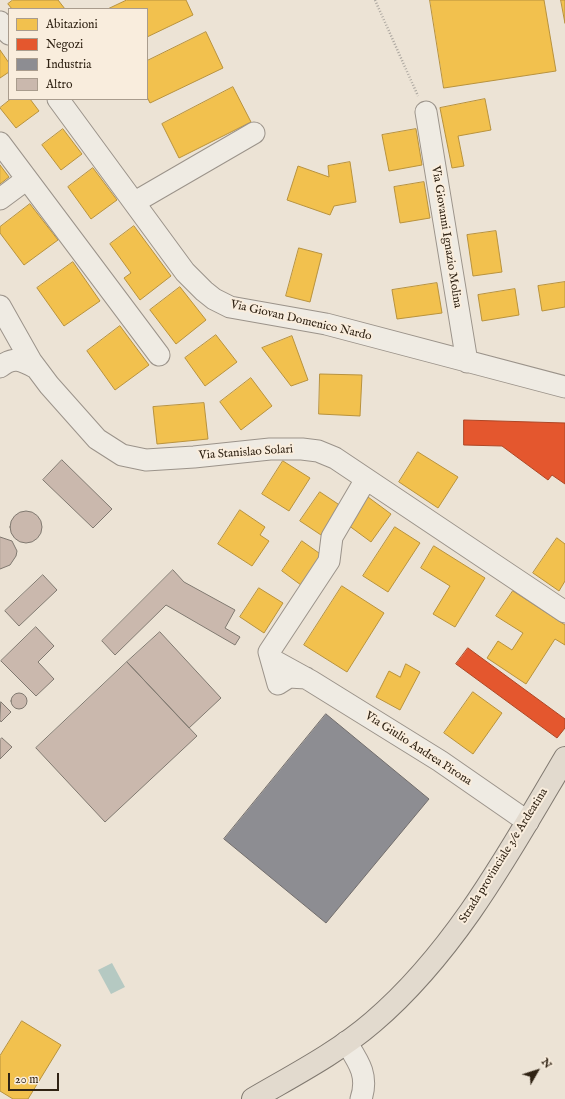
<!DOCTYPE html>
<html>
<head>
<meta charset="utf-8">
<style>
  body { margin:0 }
  #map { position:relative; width:565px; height:1099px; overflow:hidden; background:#ece3d5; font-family:"IM FELL English",serif }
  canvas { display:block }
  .legend { position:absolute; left:8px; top:8px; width:140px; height:92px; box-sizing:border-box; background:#f9eddd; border:1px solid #a99c8d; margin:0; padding:5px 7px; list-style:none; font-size:12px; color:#302314 }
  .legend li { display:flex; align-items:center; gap:8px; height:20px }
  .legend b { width:20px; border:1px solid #a99c8d }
  .north { position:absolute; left:517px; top:1051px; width:40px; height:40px; -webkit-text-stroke:3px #f9eddd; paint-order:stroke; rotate:51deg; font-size:11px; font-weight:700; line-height:16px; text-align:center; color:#302314 }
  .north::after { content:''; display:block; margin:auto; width:14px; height:18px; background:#302314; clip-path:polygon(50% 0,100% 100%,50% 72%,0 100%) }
  .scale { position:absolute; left:8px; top:1073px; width:51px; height:18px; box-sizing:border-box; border:2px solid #302314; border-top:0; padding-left:5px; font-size:12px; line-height:14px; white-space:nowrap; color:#302314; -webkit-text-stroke:3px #f9eddd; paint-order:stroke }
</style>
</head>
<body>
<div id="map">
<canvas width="565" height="1099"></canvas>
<ul class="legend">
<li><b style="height:11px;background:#f2c14e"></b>Abitazioni</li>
<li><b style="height:11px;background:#e4572e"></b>Negozi</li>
<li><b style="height:11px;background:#8d8d92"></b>Industria</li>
<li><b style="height:11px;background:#cab8ad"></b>Altro</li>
</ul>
<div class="north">N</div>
<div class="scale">20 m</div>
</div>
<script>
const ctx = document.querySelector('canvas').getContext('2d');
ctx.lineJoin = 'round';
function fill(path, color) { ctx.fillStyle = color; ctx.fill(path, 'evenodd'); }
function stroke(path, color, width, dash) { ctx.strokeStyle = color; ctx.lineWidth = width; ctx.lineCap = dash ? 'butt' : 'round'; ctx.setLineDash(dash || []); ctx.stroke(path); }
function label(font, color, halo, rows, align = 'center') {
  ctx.font = font + ' "IM FELL English",serif'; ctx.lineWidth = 4; ctx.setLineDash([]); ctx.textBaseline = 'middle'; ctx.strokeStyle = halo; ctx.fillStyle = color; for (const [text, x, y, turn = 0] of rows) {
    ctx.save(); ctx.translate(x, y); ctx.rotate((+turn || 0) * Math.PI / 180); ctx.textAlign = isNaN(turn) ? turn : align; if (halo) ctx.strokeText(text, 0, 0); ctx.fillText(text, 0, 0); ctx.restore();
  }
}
fill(new Path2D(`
  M112 963 125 987 111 994 98 970Z`), '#b5c9c2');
const homes = new Path2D(`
  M13 0H58L65 9H12L8 4Z
  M127 0H186L193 15 147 37V9H108Z
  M430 0H544L556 71 444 88Z
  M561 0H565V23Z
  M206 32 223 68 150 103 147 97V61Z
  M0 50 9 63V72L0 78Z
  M233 87 251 122 179 158 162 124Z
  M11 99H30L39 111 16 128 0 108Z
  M485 99 491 130 458 136 464 166 452 168 440 108Z
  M63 129 82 154 61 170 42 145Z
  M416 129 422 165 389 171 382 135Z
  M350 162 356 202 334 206 330 215 287 200 298 166 329 177 328 166Z
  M0 165 9 177 0 184Z
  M93 168 117 200 91 219 68 187Z
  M424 182 430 218 400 223 394 187Z
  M30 204 58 240 24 265 0 233V227Z
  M134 226 171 276 140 300 124 278 131 273 110 244Z
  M496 231 502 272 473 276 467 235Z
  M299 248 322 254 310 302 286 296Z
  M73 262 100 301 64 326 37 288Z
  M565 282V307L542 311 538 286Z
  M437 283 442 313 397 319 392 290Z
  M180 287 206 320 176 344 150 310Z
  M515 289 519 315 482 321 478 295Z
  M120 326 149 365 115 390 87 351Z
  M216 335 237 362 205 386 185 358Z
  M292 336 308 380 291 386 262 348Z
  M320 374 362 375 360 416 319 414Z
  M251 378 272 406 241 430 220 402Z
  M204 403 208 439 157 444 153 407Z
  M418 452 458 477 438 508 399 482Z
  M283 461 310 478 289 511 262 494Z
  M320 492 341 506 321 535 300 521Z
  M368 497 391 514 371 542 348 525Z
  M240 510 265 527 260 535 269 541 252 566 218 544Z
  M395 527 420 543 388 592 363 576Z
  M557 538 565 544V581L559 591 533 573Z
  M302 541 326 558 305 588 282 571Z
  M434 546 485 578 455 627 433 614 450 586 421 568Z
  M342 586 384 613 347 672 304 645Z
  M259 588 283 603 264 633 240 617Z
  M513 591 565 625V645L555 639 526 684 487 658 498 641 512 650 523 633 496 616Z
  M406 664 420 672 400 710 376 697 389 671 400 677Z
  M473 692 502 713 473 754 444 733Z
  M22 1021 61 1045 28 1099H13L0 1091V1056Z`);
fill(homes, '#f2c14e');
stroke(homes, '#b8923d', 1);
const shops = new Path2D(`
  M464 420 565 423V484L552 475 548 480 502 446 464 445Z
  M468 648 565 719V728L557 738 456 664Z`);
fill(shops, '#e4572e');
stroke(shops, '#ae4726', 1);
const industry = new Path2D(`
  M326 714 429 799 326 923 224 839Z`);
fill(industry, '#8d8d92');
stroke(industry, '#716d6c', 1);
const building = new Path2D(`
  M62 460 112 509 93 528 43 480Z
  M10 527a16 16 0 1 1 32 0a16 16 0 1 1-32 0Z
  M0 537 12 541 17 551 16 556 10 565 0 569Z
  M173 570 184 582 235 610 225 628 240 637 235 645 166 605 115 655 102 641Z
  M43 575 57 590 19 626 5 611Z
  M36 627 54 646 38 662 54 679 36 696 1 661Z
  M160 632 221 698 189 728 127 662Z
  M127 662 197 736 105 822 36 748Z
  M11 701a8 8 0 1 1 16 0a8 8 0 1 1-16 0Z
  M1 702 11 712 1 722 0 720Z
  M2 738 12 747 0 759V740Z`);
fill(building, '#cab8ad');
stroke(building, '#807970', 1);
const minor = new Path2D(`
  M0 22 9 34
  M58 99 185 272 204 291 214 299 230 307 326 324 565 387
  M426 112 467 362
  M0 143 159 355
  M0 199 27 179
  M135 202 254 133
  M0 306 31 361 49 385 97 439 122 455 146 460 194 457 270 449H302L318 451 335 458 565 612
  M0 367C14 356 21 360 36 368
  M271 659 311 681 440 761 528 822
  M306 678 289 677 278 684 269 652 329 561 332 537 366 479
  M346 1042C358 1061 369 1075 361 1099`);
const major = new Path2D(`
  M253 1099C294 1075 337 1053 373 1022 456 951 510 851 565 758`);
stroke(minor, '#9b938a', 23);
stroke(major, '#807970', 24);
stroke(new Path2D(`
  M375 0 418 96`), '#aba69f', 2.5, [1, 2]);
stroke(minor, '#efebe3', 21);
stroke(major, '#e2dace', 22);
label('12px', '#302314', '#f9eddd', [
  ["Via Giovanni Ignazio Molina",446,237,81],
  ["Via Giovan Domenico Nardo",301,321,13],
  ["Via Stanislao Solari",246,453,-4],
  ["Via Giulio Andrea Pirona",418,749,33],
  ["Strada provinciale 3/e Ardeatina",504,856,-58]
]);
</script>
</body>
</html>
